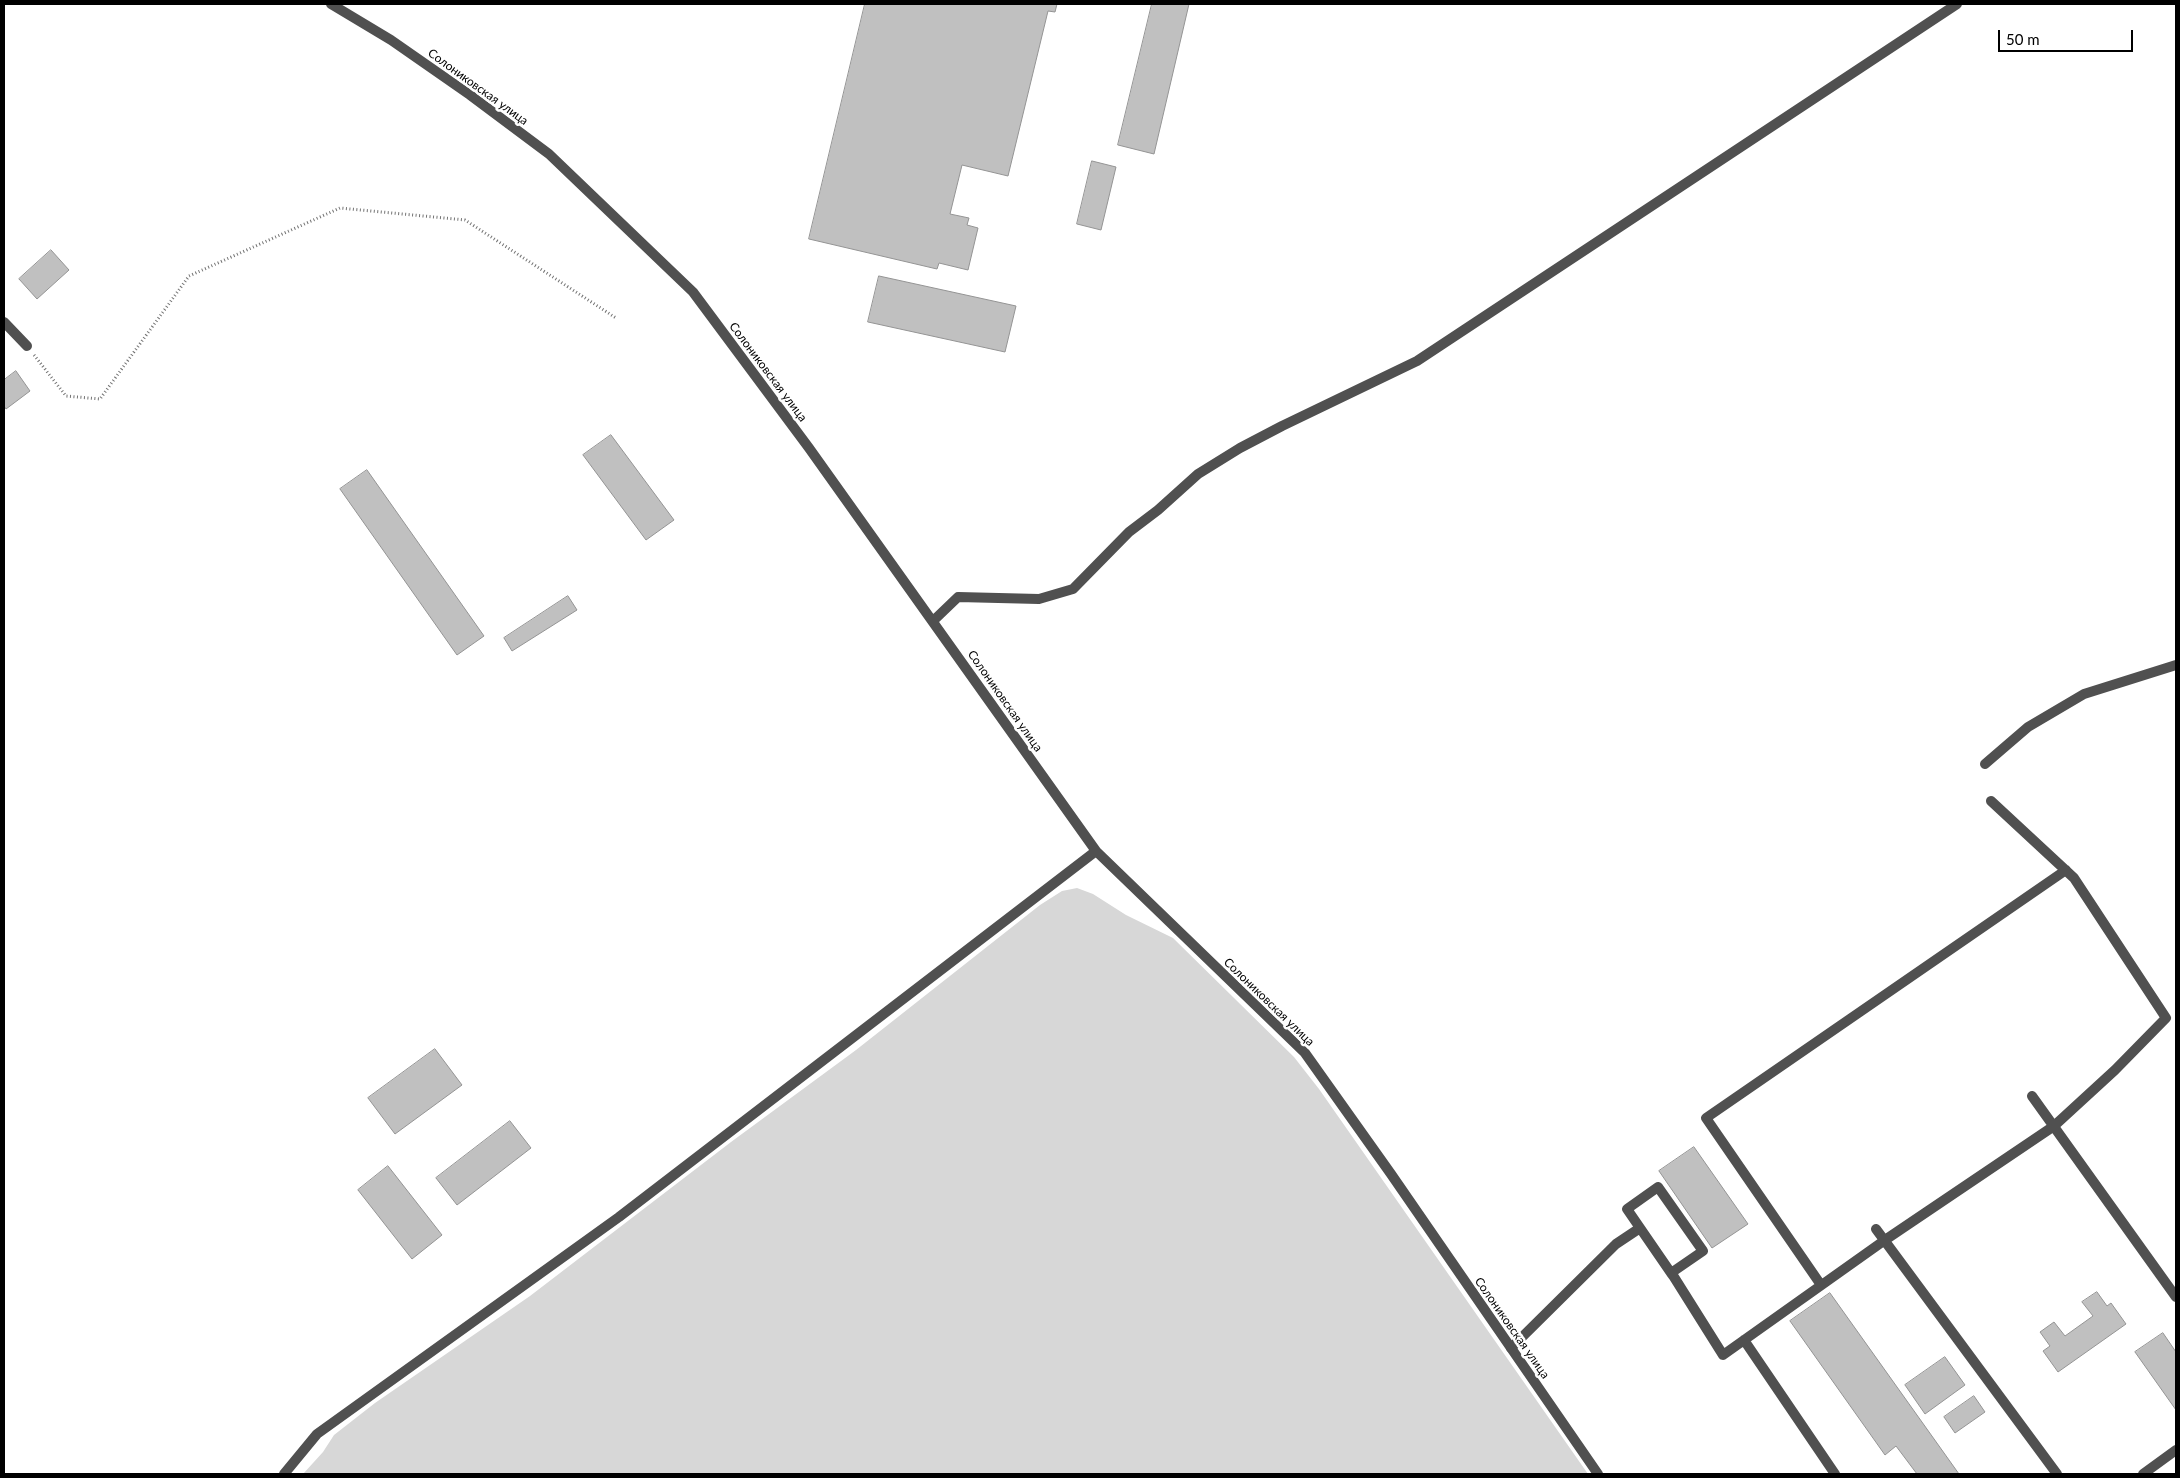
<!DOCTYPE html>
<html>
<head>
<meta charset="utf-8">
<style>
  body { margin:0 }
  #map { position:relative; width:2180px; height:1478px; overflow:hidden; background:#fff; font-family:Lato,sans-serif }
  canvas { display:block }
  .frame { position:absolute; inset:0; border:5px solid #000; pointer-events:none }
  .scale { position:absolute; left:1998px; top:30px; width:135px; height:22px; box-sizing:border-box; border:2px solid #000; border-top:0; padding-left:6px; font-size:15px; line-height:18px; white-space:nowrap; color:#000; -webkit-text-stroke:4px #fff; paint-order:stroke }
</style>
</head>
<body>
<div id="map">
<canvas width="2180" height="1478"></canvas>
<div class="frame"></div>
<div class="scale">50 m</div>
</div>
<script>
const ctx = document.querySelector('canvas').getContext('2d');
ctx.lineJoin = 'round';
function fill(path, color) { ctx.fillStyle = color; ctx.fill(path, 'evenodd'); }
function stroke(path, color, width, dash) { ctx.strokeStyle = color; ctx.lineWidth = width; ctx.lineCap = dash ? 'butt' : 'round'; ctx.setLineDash(dash || []); ctx.stroke(path); }
function label(font, color, halo, rows, align = 'center') {
  ctx.font = font + ' Lato,sans-serif'; ctx.lineWidth = 5; ctx.setLineDash([]); ctx.textBaseline = 'middle'; ctx.strokeStyle = halo; ctx.fillStyle = color; for (const [text, x, y, turn = 0] of rows) {
    ctx.save(); ctx.translate(x, y); ctx.rotate((+turn || 0) * Math.PI / 180); ctx.textAlign = isNaN(turn) ? turn : align; if (halo) ctx.strokeText(text, 0, 0); ctx.fillText(text, 0, 0); ctx.restore();
  }
}
fill(new Path2D(`
  M1077 888 1093 894 1126 915 1173 938 1294 1057 1319 1089 1588 1474H303L323 1452 334 1435 375 1403 530 1296 731 1142 856 1050 1040 905 1062 891Z`), '#d7d7d7');
const building = new Path2D(`
  M865 4H1057L1055 12 1048 11 1008 176 962 165 950 214 969 218 967 225 978 228 968 270 939 263 937 269 809 239Z
  M1152 4H1189L1154 154 1118 145Z
  M1092 161 1116 167 1101 230 1077 224Z
  M51 250 69 270 37 299 19 279Z
  M879 276 1016 306 1005 352 868 322Z
  M16 371 30 391 6 409 4 406V380Z
  M611 435 674 520 646 540 583 455Z
  M367 470 484 636 457 655 340 489Z
  M568 596 577 610 512 651 504 638Z
  M435 1049 462 1085 395 1134 368 1098Z
  M510 1121 531 1148 457 1205 436 1178Z
  M1694 1147 1748 1224 1712 1248 1659 1171Z
  M388 1166 442 1235 412 1259 358 1190Z
  M2097 1292 2107 1306 2111 1303 2126 1324 2058 1372 2043 1351 2050 1346 2040 1332 2054 1322 2065 1336 2093 1316 2082 1302Z
  M1830 1293 1959 1474H1917L1896 1446 1885 1455 1790 1321Z
  M2163 1333 2176 1352V1410L2135 1352Z
  M1945 1357 1965 1385 1925 1414 1905 1385Z
  M1974 1396 1985 1412 1955 1433 1944 1417Z`);
fill(building, '#c0c0c0');
stroke(building, '#949494', 1);
stroke(new Path2D(`
  M34 355 66 396 100 399 189 276 340 208 465 220 616 318`), '#727272', 3, [1, 2.5]);
stroke(new Path2D(`
  M1985 764 2028 727 2084 694 2176 665
  M2032 1096 2176 1297
  M1876 1229 2057 1474
  M1671 1273 1703 1251 1658 1187 1627 1209 1671 1273 1674 1277 1723 1355 1885 1240 2054 1126 2115 1070 2166 1018 2074 878 1991 801
  M1821 1285 1706 1118 2066 870
  M1744 1340 1835 1474
  M1511 1348 1616 1244 1640 1228
  M2143 1474 2176 1450`), '#505050', 10);
stroke(new Path2D(`
  M331 4 391 40 470 95 549 154 693 292 809 448 1096 851 1305 1053 1391 1174 1598 1474
  M4 322 27 346
  M933 621 958 597 1039 599 1073 589 1129 532 1158 510 1198 474 1240 448 1282 426 1417 361 1957 4
  M284 1474 317 1434 619 1217 1096 851`), '#505050', 10);
label('12px', '#000', '#fff', [
  ["Солониковская улица",478,87,36],
  ["Солониковская улица",768,372,53],
  ["Солониковская улица",1005,701,55],
  ["Солониковская улица",1269,1002,44],
  ["Солониковская улица",1512,1328,55]
]);
</script>
</body>
</html>
